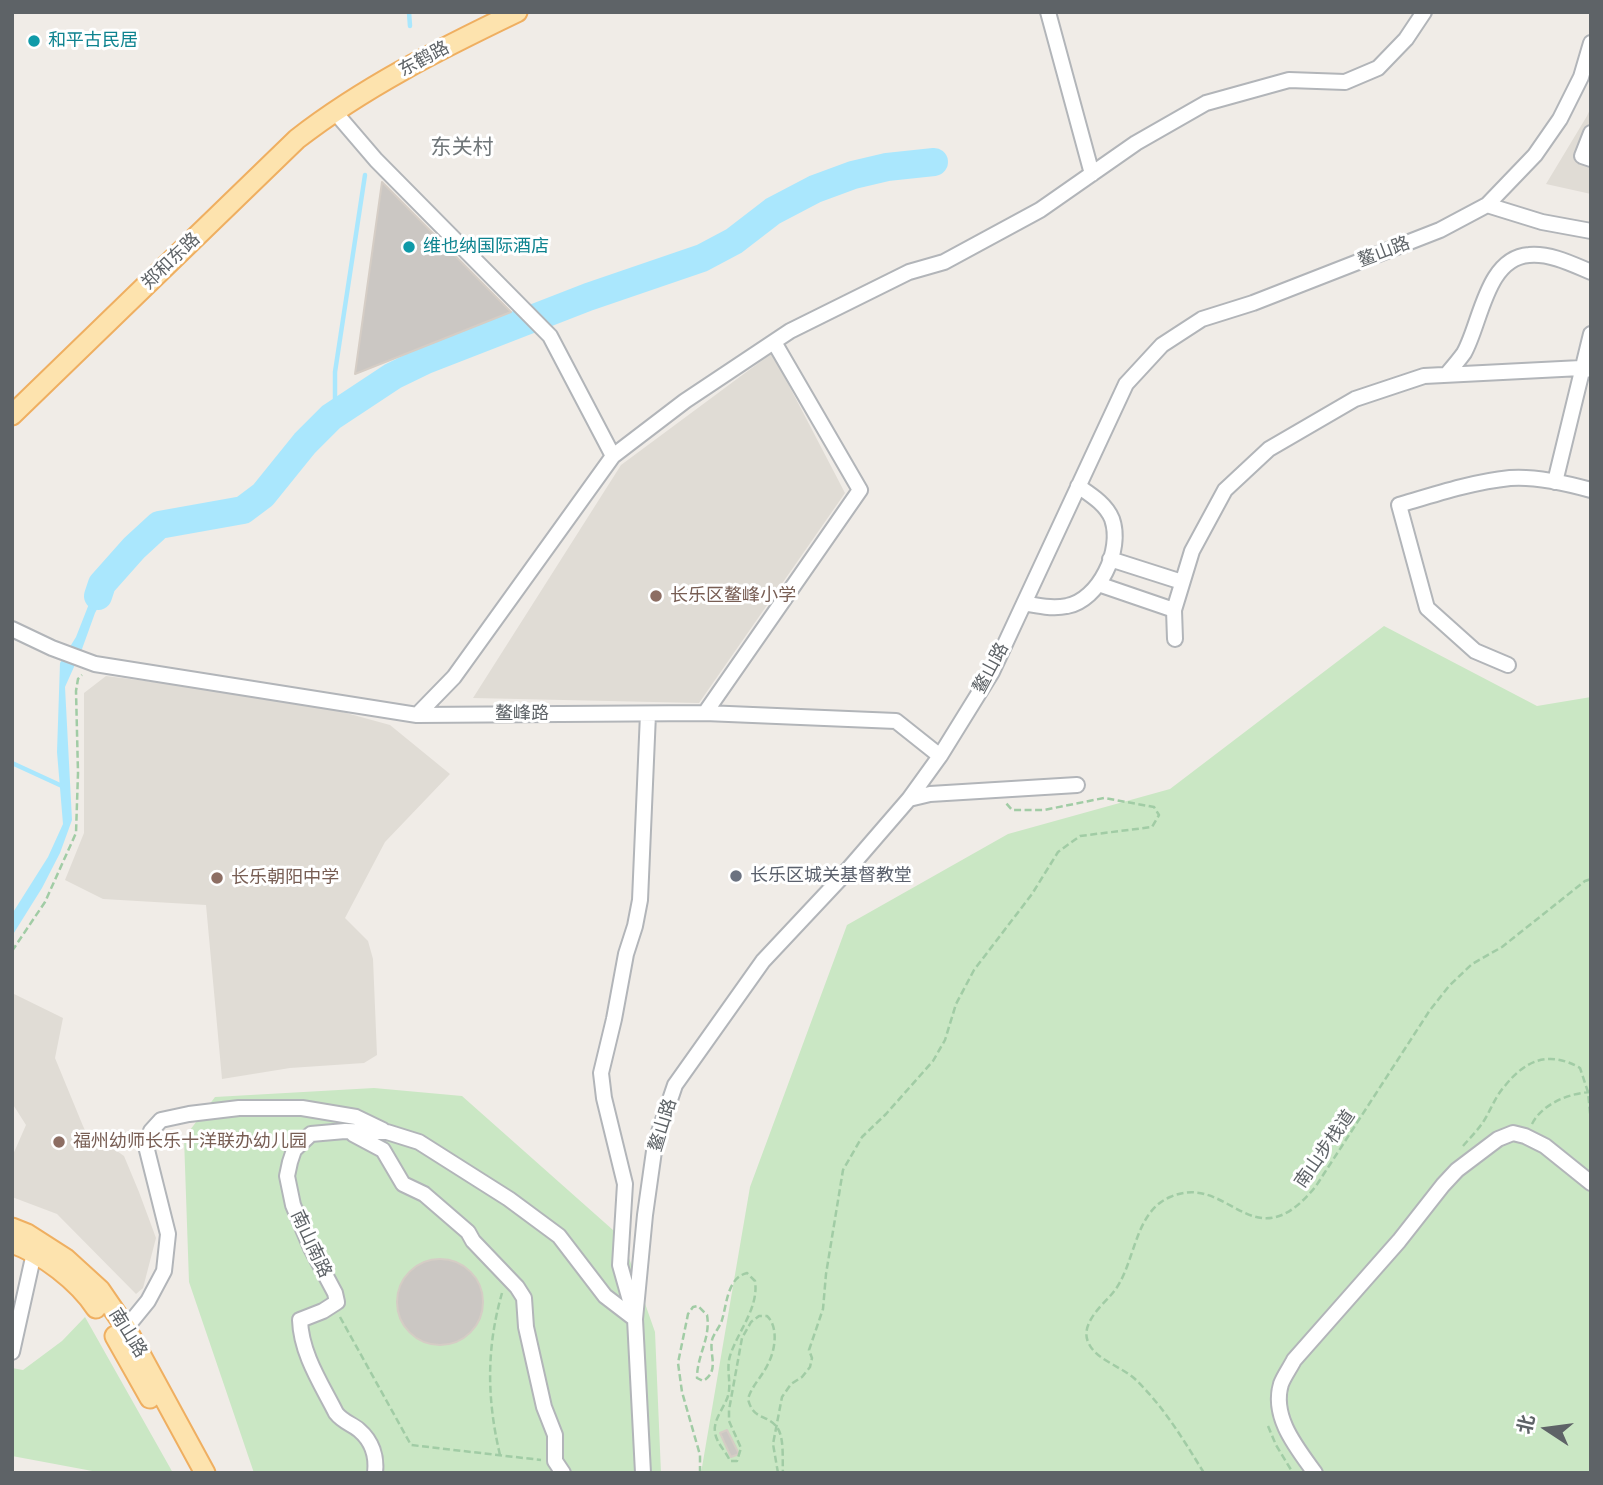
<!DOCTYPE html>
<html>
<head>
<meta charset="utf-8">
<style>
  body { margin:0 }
  #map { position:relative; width:1603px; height:1485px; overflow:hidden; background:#f0ece7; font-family:Inter,"Noto Sans SC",sans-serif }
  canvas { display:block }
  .frame { position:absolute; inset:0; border:14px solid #5e6367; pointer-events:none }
  .north { position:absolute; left:1512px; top:1394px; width:70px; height:70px; -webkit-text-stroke:5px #fff; paint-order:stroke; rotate:283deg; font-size:19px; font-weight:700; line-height:28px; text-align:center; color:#5e6367 }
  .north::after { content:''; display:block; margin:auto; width:24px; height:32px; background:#5e6367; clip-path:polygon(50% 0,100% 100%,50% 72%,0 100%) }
</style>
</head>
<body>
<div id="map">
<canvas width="1603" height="1485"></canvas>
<div class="frame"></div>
<div class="north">北</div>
</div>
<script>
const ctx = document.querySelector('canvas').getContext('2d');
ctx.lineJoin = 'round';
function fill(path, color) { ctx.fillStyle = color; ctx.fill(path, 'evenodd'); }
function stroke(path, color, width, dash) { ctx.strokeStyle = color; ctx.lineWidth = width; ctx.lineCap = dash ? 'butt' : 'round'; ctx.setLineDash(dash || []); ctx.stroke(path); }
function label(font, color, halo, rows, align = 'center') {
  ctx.font = font + ' Inter,"Noto Sans SC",sans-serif'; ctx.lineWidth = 6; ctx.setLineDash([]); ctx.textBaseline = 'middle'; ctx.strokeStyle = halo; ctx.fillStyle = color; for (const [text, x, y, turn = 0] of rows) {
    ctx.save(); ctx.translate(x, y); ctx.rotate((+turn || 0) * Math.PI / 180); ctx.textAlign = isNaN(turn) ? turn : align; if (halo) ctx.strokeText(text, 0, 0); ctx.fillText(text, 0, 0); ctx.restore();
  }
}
fill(new Path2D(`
  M1591 107V194L1546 184 1587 116Z
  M772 353 845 493 699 703 473 698 621 465Z
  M106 676 299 700 390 725 450 774 385 842 345 918 368 941 373 959 377 1055 364 1063 290 1068 222 1079 206 905 103 899 65 880 84 833V693Z
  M12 993 63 1018 55 1058 83 1126 90 1141 107 1144 124 1156 139 1192 156 1238 143 1288 136 1294 57 1214 12 1197V1157L26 1125 12 1103Z`), '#e0dcd5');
fill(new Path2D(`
  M1384 626 1537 706 1591 697V1473H701L750 1187 847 925 1008 834 1170 789Z
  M374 1088 462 1096 622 1238 655 1332 661 1473H254L189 1282 184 1138 215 1097Z
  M85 1317 173 1473H103L12 1456V1368L23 1370 62 1341Z`), '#cae7c4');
fill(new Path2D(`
  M118 550 119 568 95 613 82 649 65 687 72 820 60 853 42 888 12 936V914L48 857 63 824 57 752 60 663 76 637 96 586Z`), '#aae7fd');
stroke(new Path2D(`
  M409 12 410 26
  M335 414V372L365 175
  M12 763 62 786`), '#aae7fd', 4.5);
stroke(new Path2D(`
  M98 596 102 584 134 548 159 525 243 510 263 495 305 443 331 417 393 376 426 360 588 297 702 258 734 241 773 211 815 189 853 175 887 167 934 162`), '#aae7fd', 28);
const building = new Path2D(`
  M382 182 511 312 355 374Z
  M397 1302a43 43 0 1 1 86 0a43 43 0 1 1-86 0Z
  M727 1430 739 1454 731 1457 720 1433Z`);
fill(building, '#cbc7c3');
stroke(building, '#d5cdc5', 2);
const minor = new Path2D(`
  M1048 12 1092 174
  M334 111 376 160 550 336 613 456 454 677 417 715
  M1591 133 1582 156 1591 159
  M1487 205 1542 222 1591 231
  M1447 374C1453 367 1459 360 1464 353 1481 323 1486 258 1529 255 1550 253 1572 264 1591 272
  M613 456 685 401 790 331 909 272 944 262 1040 210 1136 143 1206 103 1289 80 1345 82 1378 68 1406 39 1424 12
  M1555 482 1591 334
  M1110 559 1182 582
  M1101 585 1174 610
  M1024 603C1038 606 1053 609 1067 606 1099 600 1123 550 1112 519 1106 504 1091 495 1078 486
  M12 629 52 648 95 664 417 715 705 713 896 721 940 756
  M1175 639 1174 610 1192 551 1225 490 1269 449 1355 399 1424 376 1581 368 1591 370
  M1508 665 1475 651 1427 608 1399 505C1436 494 1472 482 1510 478 1536 476 1566 483 1591 490
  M705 713 860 490 774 342
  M909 799 930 794 1077 785
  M353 1134 383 1150 403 1184 424 1194 468 1232 473 1241 517 1287 524 1298 526 1327 544 1407 555 1435V1461L563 1473
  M633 1311 620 1265 625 1184 604 1098 601 1073 614 1019 626 954 635 926 640 900 648 714
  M126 1328 148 1301 164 1271 168 1234 146 1146 151 1131 161 1120 189 1114 239 1108H302L356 1117 383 1130
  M12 1352 34 1253
  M375 1473C377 1457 372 1441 359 1430 352 1424 343 1422 336 1413 322 1385 301 1354 300 1320L323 1311 337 1302 335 1293 311 1248 293 1205 287 1176 290 1162 294 1150 311 1134 345 1131 387 1132 419 1142 509 1199 559 1236 605 1296 635 1319
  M643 1473 635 1319 645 1215 655 1144 675 1085 763 961 839 880 909 799 940 756 992 672 1126 384 1162 345 1202 319 1253 303 1440 230 1487 205 1535 155 1560 119 1581 77 1591 43
  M1315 1473C1297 1448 1271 1417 1281 1384 1284 1376 1290 1368 1294 1360L1399 1241 1443 1185 1457 1170 1498 1139 1513 1133 1525 1136 1545 1146 1591 1183`);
const major = new Path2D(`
  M12 415 297 139C364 87 440 49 517 12
  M12 1228 27 1234 66 1259 100 1290 126 1328 205 1473
  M12 1243C43 1254 78 1281 96 1308
  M115 1336 150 1398`);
stroke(minor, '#b2b5b9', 18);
stroke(major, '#efaf61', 23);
stroke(new Path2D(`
  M12 951 45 902 76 833 78 773 76 691 78 679 82 675
  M1532 1124C1542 1104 1569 1093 1591 1092
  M1463 1146C1469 1139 1476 1132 1481 1125 1490 1113 1494 1098 1504 1087 1525 1060 1549 1050 1580 1068L1588 1092 1591 1123
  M340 1317 411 1445 541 1460
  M1268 1426 1276 1445 1293 1473
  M500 1455C487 1400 486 1349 502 1293
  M700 1473V1455L682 1392 678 1363 688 1314 693 1307 698 1306 707 1315C711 1338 697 1355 697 1378L703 1381C720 1371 709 1355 712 1340 714 1333 720 1327 722 1320 727 1304 727 1278 747 1273L755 1281C759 1307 739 1330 731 1353 725 1368 732 1382 728 1396 724 1408 713 1420 715 1432 716 1443 726 1451 730 1461H737L741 1448 729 1421V1410L742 1338 751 1322 759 1316H767C779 1327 775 1351 768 1364 762 1377 752 1385 748 1399 753 1420 766 1414 776 1426 785 1436 782 1460 783 1473
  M778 1473 773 1444 782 1397 791 1384 802 1377 810 1367 812 1358 809 1350 823 1309 826 1274 843 1170 862 1137 886 1114 933 1061 945 1040 956 1004 974 970 1032 894 1058 852 1080 836 1152 827 1159 815 1154 807 1104 798 1044 810H1012L1006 803
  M1204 1473C1183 1439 1164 1407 1135 1379 1122 1367 1097 1360 1089 1344 1079 1326 1100 1307 1111 1295 1136 1268 1132 1213 1170 1197 1230 1171 1252 1265 1316 1186L1430 1010 1449 986 1472 964 1502 947 1585 881 1591 879`), '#a1cca5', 2.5, [7, 3.5]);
stroke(minor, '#fff', 14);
stroke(major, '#fde3ae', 19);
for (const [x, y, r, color] of [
  [34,41,7,"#0f9aa8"],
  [409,247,7,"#0f9aa8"],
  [656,596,7,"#8d6e63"],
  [736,876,7,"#6b7280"],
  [217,878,7,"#8d6e63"],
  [59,1142,7,"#8d6e63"]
]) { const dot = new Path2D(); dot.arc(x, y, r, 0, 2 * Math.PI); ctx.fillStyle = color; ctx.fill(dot); stroke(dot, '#fff', 2.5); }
label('18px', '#0d838f', '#fff', [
  ["和平古民居",48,41],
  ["维也纳国际酒店",423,247]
], 'left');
label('18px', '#5e6367', '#fff', [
  ["东鹤路",424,59,-28],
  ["鳌山路",1384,252,-21],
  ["郑和东路",171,261,-44],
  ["鳌山路",991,668,-62],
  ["鳌峰路",522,714],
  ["鳌山路",663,1125,-73],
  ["南山步栈道",1325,1149,-55],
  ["南山南路",311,1244,65],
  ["南山路",128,1333,58]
]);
label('18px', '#785e54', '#fff', [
  ["长乐区鳌峰小学",670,596],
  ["长乐朝阳中学",231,878],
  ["福州幼师长乐十洋联办幼儿园",73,1142]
], 'left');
label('18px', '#5b616d', '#fff', [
  ["长乐区城关基督教堂",750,876]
], 'left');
label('21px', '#6f7679', '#fff', [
  ["东关村",462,148]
]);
</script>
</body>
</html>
